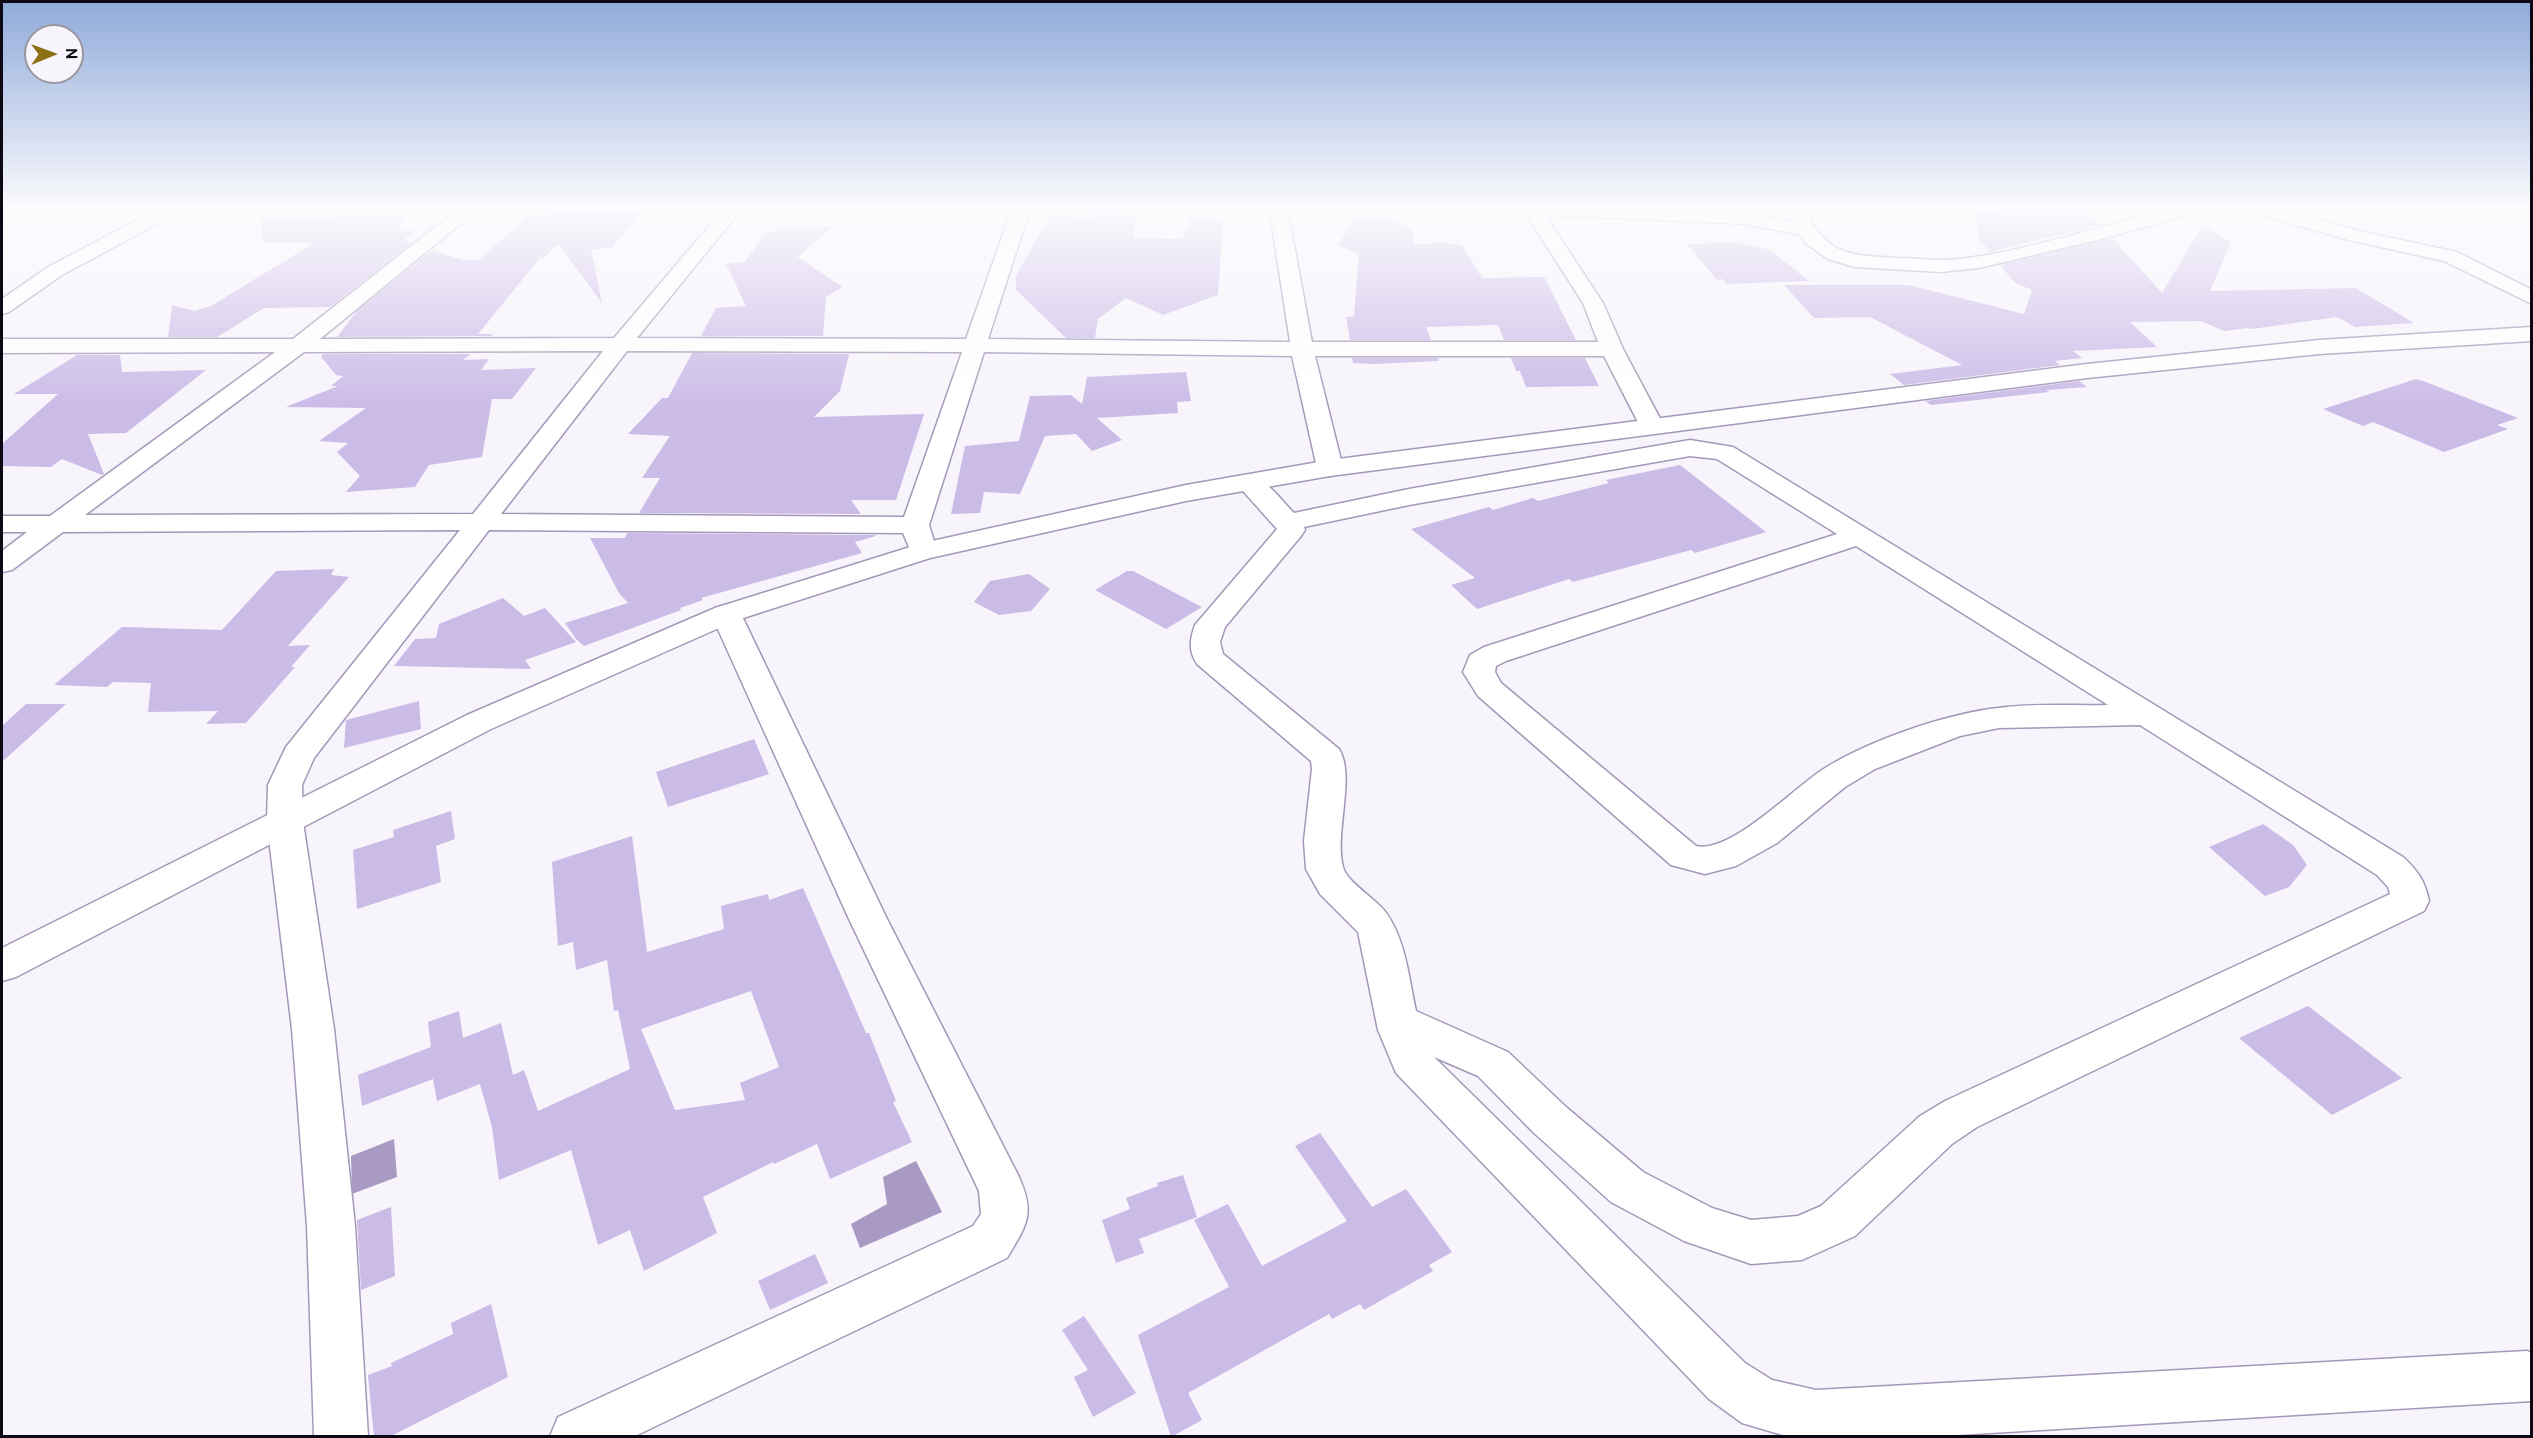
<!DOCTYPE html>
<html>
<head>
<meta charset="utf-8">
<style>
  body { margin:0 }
  #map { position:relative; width:2533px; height:1438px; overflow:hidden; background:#f7f4fb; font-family:Overpass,sans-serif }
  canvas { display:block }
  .frame { position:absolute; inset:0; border:3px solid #0d0914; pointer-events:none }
  .north { position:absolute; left:24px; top:24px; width:60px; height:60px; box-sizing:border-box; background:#f7f4fb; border:2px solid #99969f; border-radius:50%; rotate:89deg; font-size:16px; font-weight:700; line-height:24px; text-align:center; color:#0d0914 }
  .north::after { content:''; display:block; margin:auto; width:21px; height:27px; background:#8c7215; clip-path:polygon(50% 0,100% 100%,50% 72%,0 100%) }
</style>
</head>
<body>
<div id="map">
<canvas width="2533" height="1438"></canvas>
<div class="frame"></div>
<div class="north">N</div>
</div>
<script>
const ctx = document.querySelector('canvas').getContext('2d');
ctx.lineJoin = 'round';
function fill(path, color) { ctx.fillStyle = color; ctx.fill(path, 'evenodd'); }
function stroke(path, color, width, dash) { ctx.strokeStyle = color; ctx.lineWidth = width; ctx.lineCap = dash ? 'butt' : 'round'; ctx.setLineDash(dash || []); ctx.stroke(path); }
fill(new Path2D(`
  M394 1139 397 1177 352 1194 351 1156Z
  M916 1161 942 1212 860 1248 851 1224 887 1204 883 1177Z`), '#a99ac4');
fill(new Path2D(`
  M2047 206H2080L2085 214 2092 216 2100 225 1990 252 1979 238 1975 213Z
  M1113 209 1117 214H1137L1133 238 1182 239 1190 220H1223L1218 295 1163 315 1126 298 1098 319 1095 338H1066L1016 290V276L1051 213 1090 219 1089 210Z
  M601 211H644L612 248 591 249 602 303 558 244 543 258H540L478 334H493L491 336 337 337 357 311 432 250 462 260H479L530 214Z
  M408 214 397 231H416L404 240 412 243 330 307 264 308 217 337H168L172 305 195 311 211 306 314 243 262 242V219Z
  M1355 217 1390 220 1411 229 1415 245 1441 242 1462 245 1482 278 1544 277 1576 340H1504L1498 325 1426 327 1431 340H1350L1346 317 1354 316 1359 254 1338 245Z
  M2203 225 2231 242 2210 291 2356 288 2414 323 2355 327 2337 317 2252 329 2248 328 2224 331 2201 321 2130 322 2157 347 2073 351 2082 358 2055 361 2060 365 1904 385 1890 374 1962 365 1870 317 1814 318 1784 285H1909L2024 314 2032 290 2015 283 2000 265 2112 238 2162 293Z
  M832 227 798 257 842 287 826 297 823 336H701L716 308 746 306 726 264 745 262 766 232 775 231 778 228Z
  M1736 242 1770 250 1809 281 1726 284 1723 279 1717 280 1687 244Z
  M692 353 849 354 840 391 814 417 924 414 896 500H851L861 514 639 513 660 478H642L670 436 628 434 662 398H668Z
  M323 354H471L463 360 489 359 481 370 536 368 512 399H492L482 457 429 465 415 487 346 492 360 476 337 452 348 443 319 441 366 408 286 407 338 386H331L343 376 336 375 321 357Z
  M77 355H120L122 372 206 370 126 433 88 434 104 474 102 475 62 459 51 467 2 466V444L58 394H14Z
  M1352 358H1438L1439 361 1374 364 1353 363Z
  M1511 358H1585L1599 386 1526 387 1520 371H1516Z
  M1186 372 1191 401 1177 402 1178 413 1097 418 1122 440 1092 451 1076 434 1045 436 1020 494 984 492 980 513 951 514 965 446 1019 441 1030 396 1071 395 1082 404 1087 377Z
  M2416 379 2426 382 2518 418 2497 425 2508 429 2444 452 2373 422 2363 426 2323 409Z
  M2079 381 2087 387 2046 390 2049 392 1931 405 1925 401Z
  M1680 465 1766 532 1695 553 1691 550 1573 582 1569 579 1477 609 1451 585 1475 578 1411 529 1489 507 1493 510 1533 498 1538 501 1609 483 1606 480Z
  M627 533 875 535 876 536 855 542 862 553 701 598 703 600 680 608 681 610 584 646 576 639 565 623 628 603 619 593 590 538H625Z
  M334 569 331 575 349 577 288 646 310 645 291 667H295L246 723 206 724 218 711 148 712 151 683 113 682 107 687 54 685 122 627 222 630 276 571Z
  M1127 571H1133L1202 607 1166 629 1095 590Z
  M1029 574 1050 589 1031 611 999 615 974 602 990 581Z
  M503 598 524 616 545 608 576 642 525 660 531 669 394 666 415 639 436 638 439 624Z
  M419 701 421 729 344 748 346 720Z
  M26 704H66L2 762V726Z
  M754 739 769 774 668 807 656 772Z
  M451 811 455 839 436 846 441 882 357 909 353 850 394 837 393 830Z
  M2263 824 2293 845 2307 865 2289 887 2265 896 2209 847Z
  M632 836 647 952 724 929 721 906 768 894 769 900 803 888 866 1033H869L896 1101 893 1102 912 1142 830 1179 817 1144 774 1164 773 1162 703 1197 717 1233 644 1271 630 1230 598 1245 571 1150 499 1180 492 1127 480 1084 437 1101 433 1079 362 1106 358 1075 431 1047 428 1022 459 1011 463 1038 501 1023 513 1075 524 1070 538 1111 630 1069 618 1010 614 1011 607 960 576 970 573 942 558 946 552 862ZM751 991 779 1067 740 1083 745 1100 675 1110 641 1029Z
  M2308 1006 2402 1078 2332 1115 2239 1038Z
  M1320 1133 1372 1207 1406 1189 1452 1252 1429 1265 1433 1271 1364 1310 1360 1304 1332 1319 1329 1314 1188 1393 1202 1420 1171 1437 1138 1335 1229 1287 1194 1220 1228 1204 1262 1266 1347 1221 1295 1146Z
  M1183 1175 1197 1217 1139 1239 1144 1253 1116 1263 1102 1220 1130 1209 1126 1198 1158 1186 1157 1183Z
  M391 1207 395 1276 361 1290 357 1220Z
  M815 1254 828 1283 770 1310 758 1281Z
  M491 1304 508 1377 389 1437H374L368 1375 392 1366 391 1363 453 1334 451 1323Z
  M1084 1316 1136 1393 1093 1417 1074 1377 1088 1370 1062 1330Z`), '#cbbbe7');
const minor = new Path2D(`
  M164 206H186L183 210 62 275 9 312 2 314V299L48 267Z
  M462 206H482L320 339 614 338 726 206H744L637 338 966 339 1013 206H1031L988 339 1290 342 1269 206H1287L1312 342H1598L1583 303 1521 206H1582L1746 212 1792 222 1784 206H1802C1829 256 1845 255 1899 258 1912 258 1926 260 1940 260 1984 260 2048 241 2092 230 2130 220 2169 203 2208 206L2205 210 2101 239 1979 268 1941 272 1854 267 1828 259 1807 244 1800 235 1746 224 1545 215 1603 303 1623 349 1664 426 1661 431 1652 433 1643 431 1640 426 1604 356H1315L1343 468 1339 473 1330 476 1321 473 1317 468 1292 356 984 352 929 525 937 551 933 557 923 559 913 557 903 533 489 530 314 758 302 785 303 822 334 1029 355 1226 368 1436H314L307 1226 292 1029 267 822 268 785 286 747 460 530 63 532 12 570 2 572V551L27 532H2V516H50L275 352 2 353V339H293ZM603 351 473 514 85 515 304 352ZM627 351 962 352 904 517 501 514Z
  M2240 206H2268L2359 231 2457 252 2532 290V304L2444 261 2349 240 2243 210Z
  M1690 440 1733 447 2403 857C2418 871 2425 881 2429 901L2424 911 1977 1127 1952 1144 1855 1236 1802 1260 1751 1264 1684 1241 1611 1202 1534 1133 1478 1076 1434 1057 1745 1363 1772 1380 1816 1390 2527 1351 2532 1353V1401L1940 1436H1786L1742 1423 1709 1399 1396 1073 1378 1030 1358 932 1320 894 1306 869 1304 841 1312 769 1311 761 1197 664C1188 650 1190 639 1195 625L1277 529 1235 482 1239 476C1262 471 1279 498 1294 513L1409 489ZM1690 456 1717 459 1837 534 1484 647 1470 655 1463 672 1478 696 1671 865 1705 874 1736 866 1777 843 1845 787 1875 769 1960 736 1999 728 2140 725 2377 875 2388 887 2390 894 1945 1101 1920 1116 1821 1206 1798 1216 1751 1220 1712 1208 1643 1172 1566 1107 1508 1052 1416 1011C1409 979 1406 942 1387 914 1377 899 1347 883 1343 867 1334 833 1356 776 1339 749L1223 654 1220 642 1225 627 1301 536 1305 530 1304 527 1409 505ZM1856 546 2108 705C2072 706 2034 703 1998 708 1945 714 1867 741 1822 770 1793 789 1730 854 1696 846L1501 683 1495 672 1496 666 1506 661Z
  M726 605 737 608 741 614 887 919 1018 1175C1036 1214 1027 1224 1007 1258L635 1436H550L558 1417 973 1226 981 1214 979 1191 849 919 711 614 715 608Z`);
const secondary = new Path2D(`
  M2532 327V341L2319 354 2087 378 1330 476 1186 501 930 558 737 620 491 729 16 977 2 981V948L467 715 715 608 923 543 1186 485 1330 460 2087 364 2319 340Z`);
stroke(minor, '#a498b8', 3);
stroke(secondary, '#a498b8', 3);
fill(minor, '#fff');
fill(secondary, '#fff');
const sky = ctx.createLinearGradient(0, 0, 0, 407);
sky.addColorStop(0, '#8faada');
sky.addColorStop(0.51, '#fbfafd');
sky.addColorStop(1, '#fbfafd00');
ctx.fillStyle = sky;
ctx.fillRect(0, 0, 2533, 407);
</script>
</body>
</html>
